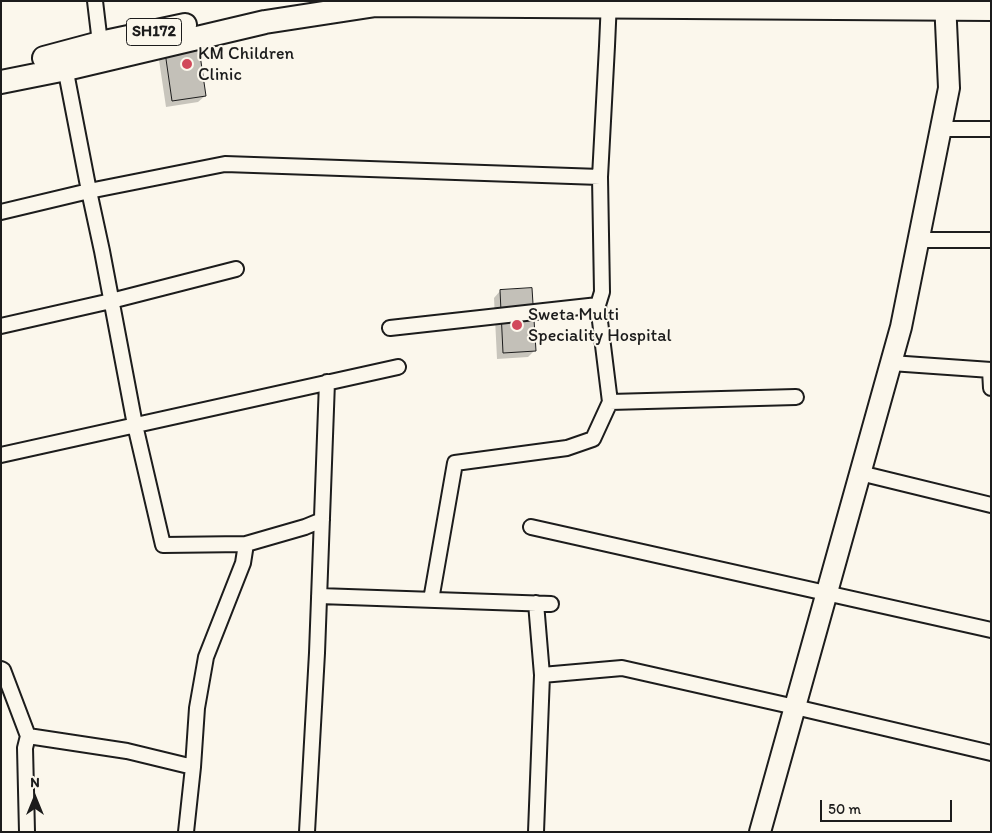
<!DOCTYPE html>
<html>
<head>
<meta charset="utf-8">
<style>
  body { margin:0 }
  #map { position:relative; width:992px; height:833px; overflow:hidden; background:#fbf7ec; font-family:Itim,sans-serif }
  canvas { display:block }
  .frame { position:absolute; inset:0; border:2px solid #1c1c1c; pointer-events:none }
  .north { position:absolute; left:10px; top:773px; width:50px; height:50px; -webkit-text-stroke:4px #fbf7ec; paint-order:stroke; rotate:0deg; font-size:14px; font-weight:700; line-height:20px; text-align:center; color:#1c1c1c }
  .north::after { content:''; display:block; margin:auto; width:18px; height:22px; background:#1c1c1c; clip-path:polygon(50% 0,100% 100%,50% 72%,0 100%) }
  .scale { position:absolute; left:820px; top:800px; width:132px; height:22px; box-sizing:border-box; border:2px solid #1c1c1c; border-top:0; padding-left:6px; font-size:15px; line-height:18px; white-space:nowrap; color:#1c1c1c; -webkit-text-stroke:4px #fbf7ec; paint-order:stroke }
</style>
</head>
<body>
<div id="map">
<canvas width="992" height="833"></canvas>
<div class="frame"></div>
<div class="north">N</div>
<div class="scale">50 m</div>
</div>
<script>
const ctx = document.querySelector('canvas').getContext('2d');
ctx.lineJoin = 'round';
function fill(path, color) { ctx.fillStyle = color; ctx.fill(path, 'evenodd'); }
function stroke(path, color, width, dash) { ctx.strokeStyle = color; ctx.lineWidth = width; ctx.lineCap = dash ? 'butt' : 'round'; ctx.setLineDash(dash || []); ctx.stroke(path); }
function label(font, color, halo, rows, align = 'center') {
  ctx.font = font + ' Itim,sans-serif'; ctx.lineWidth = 4; ctx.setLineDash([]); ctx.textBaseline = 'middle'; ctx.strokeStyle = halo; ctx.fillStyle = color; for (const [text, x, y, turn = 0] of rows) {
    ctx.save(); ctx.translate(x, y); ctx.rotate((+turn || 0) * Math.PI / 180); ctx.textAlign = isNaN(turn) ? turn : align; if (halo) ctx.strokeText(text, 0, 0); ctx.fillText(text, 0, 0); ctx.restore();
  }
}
fill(new Path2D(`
  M166 53 205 96 198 102 166 107 159 60Z
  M500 291 535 350 528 357 497 359 494 298Z`), '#0003');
const building = new Path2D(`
  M199 48 206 96 172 101 165 52Z
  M532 288 536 351 503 353 500 290Z`);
fill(building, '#c3c0b8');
stroke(building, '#1c1c1c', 1);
const street = new Path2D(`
  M95 1 100 43
  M64 62 89 191 102 251 135 425 163 545 246 544 305 527 322 520
  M941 129H991
  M1 212 89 191 225 164 600 177
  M919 240H991
  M1 326 111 301 236 269
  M390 328 598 305
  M891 363 991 370
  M990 370 991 388
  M610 402 796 397
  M1 455 398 367
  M860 473 991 505
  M531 527 991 630
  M319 596 551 604
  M431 600 455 463 567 448 593 439 610 402 598 305 602 292 600 177 607 46 609 1
  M536 603 542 675
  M1 669 3 670 28 736 25 748 27 832
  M28 736 127 751 193 767
  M186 832 193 767 197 708 206 657 243 563 246 544
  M307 832 317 653 327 382
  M536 832 542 675 622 668 795 707 991 753`);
const secondary = new Path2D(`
  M760 832 901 327 949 88 945 1`);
const primary = new Path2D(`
  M44 58 100 43 185 25
  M1 82 66 69 265 22 376 5 991 9`);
stroke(street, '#1c1c1c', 18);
stroke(secondary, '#1c1c1c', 24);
stroke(primary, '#1c1c1c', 26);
stroke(street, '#fbf7ec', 14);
stroke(secondary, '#fbf7ec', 20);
stroke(primary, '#fbf7ec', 22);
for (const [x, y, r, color] of [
  [187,64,6,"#d1495b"],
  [517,325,6,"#d1495b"]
]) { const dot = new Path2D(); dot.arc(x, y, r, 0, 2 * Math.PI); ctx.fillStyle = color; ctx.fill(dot); stroke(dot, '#fbf7ec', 2); }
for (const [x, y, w] of [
  [154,32,55]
]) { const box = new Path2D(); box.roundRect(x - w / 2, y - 13.5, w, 27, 4); ctx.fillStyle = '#fbf7ec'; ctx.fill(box); stroke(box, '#1c1c1c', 1); }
label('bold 16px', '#1c1c1c', null, [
  ["SH172",154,32]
]);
label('18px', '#1c1c1c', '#fbf7ec', [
  ["KM Children",198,54],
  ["Clinic",198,75],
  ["Sweta Multi",528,315],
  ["Speciality Hospital",528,336]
], 'left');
</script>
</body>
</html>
